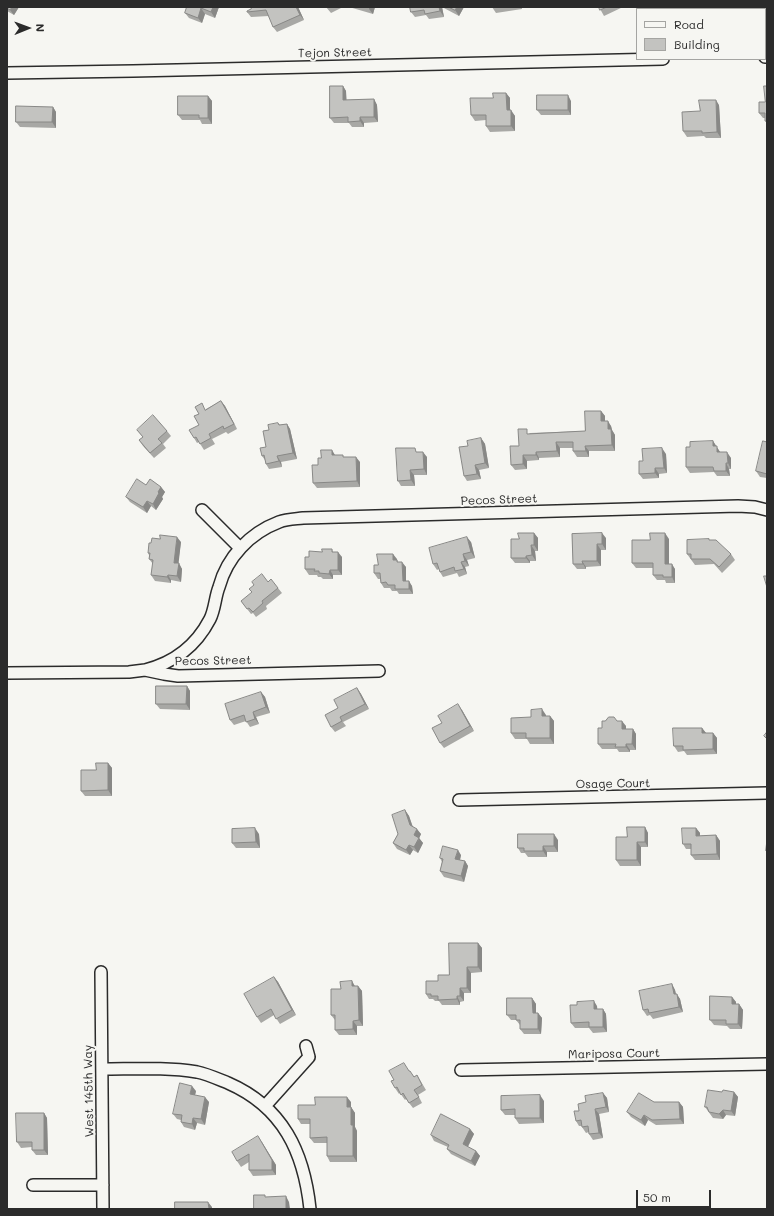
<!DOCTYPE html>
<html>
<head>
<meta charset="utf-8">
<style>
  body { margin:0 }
  #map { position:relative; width:774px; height:1216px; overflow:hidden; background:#f6f6f2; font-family:Mali,sans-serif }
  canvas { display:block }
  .frame { position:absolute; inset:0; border:8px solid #2b2b2b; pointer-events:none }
  .legend { position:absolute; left:636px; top:8px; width:130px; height:52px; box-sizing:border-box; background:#f6f6f2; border:1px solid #a5a5a2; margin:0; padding:5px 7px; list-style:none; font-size:12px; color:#2b2b2b }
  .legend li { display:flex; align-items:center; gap:8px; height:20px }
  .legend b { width:20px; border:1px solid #a5a5a2 }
  .north { position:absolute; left:8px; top:8px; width:40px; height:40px; -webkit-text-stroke:3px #f6f6f2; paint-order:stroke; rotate:89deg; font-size:11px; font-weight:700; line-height:16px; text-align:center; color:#2b2b2b }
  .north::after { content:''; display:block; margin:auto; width:14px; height:18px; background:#2b2b2b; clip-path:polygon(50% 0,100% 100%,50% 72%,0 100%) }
  .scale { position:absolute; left:636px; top:1190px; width:75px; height:18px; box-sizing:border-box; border:2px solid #2b2b2b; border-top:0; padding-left:5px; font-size:12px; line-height:14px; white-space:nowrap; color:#2b2b2b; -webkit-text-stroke:3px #f6f6f2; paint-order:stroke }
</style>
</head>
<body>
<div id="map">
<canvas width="774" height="1216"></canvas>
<div class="frame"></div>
<ul class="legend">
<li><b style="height:5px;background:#f6f6f2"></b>Road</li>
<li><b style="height:11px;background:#c3c3c0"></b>Building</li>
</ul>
<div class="north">N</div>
<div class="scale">50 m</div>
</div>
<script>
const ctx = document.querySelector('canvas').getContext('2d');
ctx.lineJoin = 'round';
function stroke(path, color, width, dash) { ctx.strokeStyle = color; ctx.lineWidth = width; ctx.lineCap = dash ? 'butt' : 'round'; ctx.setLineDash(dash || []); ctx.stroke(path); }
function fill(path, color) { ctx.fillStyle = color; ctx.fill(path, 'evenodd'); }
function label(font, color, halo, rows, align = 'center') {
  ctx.font = font + ' Mali,sans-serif'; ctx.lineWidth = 4; ctx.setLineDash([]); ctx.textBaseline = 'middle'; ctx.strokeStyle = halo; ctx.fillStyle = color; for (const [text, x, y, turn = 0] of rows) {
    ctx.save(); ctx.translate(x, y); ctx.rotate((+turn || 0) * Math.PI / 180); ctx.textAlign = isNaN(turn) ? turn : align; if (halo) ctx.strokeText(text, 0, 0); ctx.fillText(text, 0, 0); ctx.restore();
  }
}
const minor = new Path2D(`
  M765 57H767
  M7 73 133 71 663 59
  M202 510 240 548
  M145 670C173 663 196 646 210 619 215 609 215 597 219 587 227 557 250 533 279 522 287 519 295 519 303 518L738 506 755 507 767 510
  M7 673 129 672 145 670 164 674 178 676 379 671
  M459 800 767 793
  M101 972 103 1209
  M102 1069C134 1069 166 1067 197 1072 207 1074 218 1079 228 1083 283 1107 304 1152 310 1209
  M461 1070 767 1064
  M265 1106 309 1057 306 1046
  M33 1185H103`);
stroke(minor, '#2b2b2b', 14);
stroke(minor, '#f6f6f2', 11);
fill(new Path2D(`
  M7 7H19L14 15 7 11Z
  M187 7H219L215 18 205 14 202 23 189 18 185 13Z
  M251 7H298L304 20 277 32 273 27 269 16 251 17 247 12 251 9Z
  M326 7H343L331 13Z
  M349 7H375L373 14Z
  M410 7H464L459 16 442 7 444 17 429 19 426 15 415 17 411 12Z
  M492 7H522V9L496 13Z
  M599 7H623L604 16Z
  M752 7H767V14L765 13V9H754Z
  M343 86 346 91V100L374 99 377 105 378 122 364 123V127H352L349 123H334L330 118Z
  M767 86V123L765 121V118H763L759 113 765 102Z
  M506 93 510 98V110L515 116V131L490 132 486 126V120L475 121 471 115 493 98Z
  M208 96 212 101V124H202L200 120H182L178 115Z
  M571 101V115H541L537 110Z
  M719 105 721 138H706L704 136 687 137 683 131 700 111Z
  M53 107 56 112V128L20 127 16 122Z
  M221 401 225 406 237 429 228 434 226 432 212 439 215 444 204 450 199 442 197 443 194 438 206 409Z
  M601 411 605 416V421L611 426 612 430 615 435V451H589V457H577L573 451V448H560V457L539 458V460L527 461V469L515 470 511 465 519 446 530 433 585 431Z
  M278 423 280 425 287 424 290 429 297 459 281 462 282 467 269 469 266 464 265 460 262 456 266 447 269 430Z
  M137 430 167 431 171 436 163 444 166 448 154 458 143 446 139 440 143 437Z
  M481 438 485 444 489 468 479 470 481 479 467 481 464 476 468 446Z
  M713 441 720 452 731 458V469H729L730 476H717L714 472 690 473 686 467 690 447Z
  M767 442V478L760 477 756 471Z
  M418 452 427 457V475H414L415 486H401L398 481Z
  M666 454 667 473 659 474V478L643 479 639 474 643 461Z
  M335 455 345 457 360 462V487L317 488 313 483 318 465 321 458Z
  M146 485 161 487 165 492 162 497 163 499 156 510 151 506 147 513 130 502 126 497Z
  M534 533 538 538V551H535L536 561H530V563H515L511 558 519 539Z
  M572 534 606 538V550H601V566L586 567V569H577L573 564Z
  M669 539V564L675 569V583H666L665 580H657L653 575V568H636L632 563 650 540Z
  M710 540 731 554 735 560 722 573 714 564 695 565 687 554Z
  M181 542 178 563 182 569 181 582 171 580V583L155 581 151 575 153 564 149 559V555L148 553Z
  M471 542 475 558 467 560 469 566 465 567 467 574 459 577 457 573 443 577 440 572 439 569 437 570 433 564Z
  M332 549 333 552 342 557V575H333V579H323L321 577H318L317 575H309L305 569 309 557 322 552Z
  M397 559 398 562 406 567V581L412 586 413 594H399L397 591H392L390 588H384L381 583 380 579H378L374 573 378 565Z
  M268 582 278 588 282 593 266 606 267 609 256 617 253 613 251 614 241 601Z
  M187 686 190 691V710L160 709 156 704Z
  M357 688 361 694 369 709 343 722 346 726 335 732 331 727 338 708Z
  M261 692 265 697 270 713 256 717 259 724 250 727 246 721 234 725 230 720Z
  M462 710 474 731 444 748 440 743 442 723Z
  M546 715V716H550L554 721V744H530L527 739H515L511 733 531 717Z
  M617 721 626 726V729H633L636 734V750H630V752H619L617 749H602L598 744 602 728Z
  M702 728 706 733H713L717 738V754L687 755 684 751 678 752 674 746Z
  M108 763 112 768V796H85L81 791Z
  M405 810 409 816 413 827 421 834 419 838 423 843 418 853 413 850 410 855 397 849 393 843 398 834Z
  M645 827 648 833V847H641V866H620L616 860 627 837Z
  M696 828 700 833V836L716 835 720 841V860H695L691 855V849H686L683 844Z
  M259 834 260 848H236L232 843Z
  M558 840V852H547V857H528L525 853H521L518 848Z
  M461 855 460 860 465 861 468 866 464 882 444 877 440 871 442 862 440 858Z
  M478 943 482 948V972L471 973V993H464V1001L460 1002V1005H442L439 1001H435L433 999H429L426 994 438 981 449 975Z
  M274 977 278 982 296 1015 280 1024 274 1015 261 1023 257 1017Z
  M352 981 355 986H358L362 991 363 1026H357V1035H339L335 1030V1020L331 1015 341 989Z
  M672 984 675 990 676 994 680 999 683 1012 653 1019 650 1015 647 1016 643 1010Z
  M732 997 736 1002V1004H739L743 1010 742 1029H730L727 1026 714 1025 710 1020Z
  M532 998 536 1004V1013H538L542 1018 541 1034H524L520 1029V1025L516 1020H511L507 1015Z
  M597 1006V1009H603L606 1014 607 1032 593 1033 589 1028H575L571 1023Z
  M409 1071 414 1077 417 1075 426 1090 418 1095 422 1103 413 1108 406 1099 405 1100 400 1093 399 1094 395 1088Z
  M196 1091 195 1095 209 1102 205 1125 197 1123 195 1130 184 1127 181 1122V1120L177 1119 173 1114Z
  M722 1092H734L738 1097 735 1116 726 1115 723 1119 713 1118 705 1107Z
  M603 1093 607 1098 609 1112 599 1114 603 1138 593 1140 589 1134V1132L586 1133 582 1127V1126H579L576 1121 586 1102Z
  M544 1101V1123L519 1124 515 1118V1115H505L501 1110Z
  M351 1102V1107L355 1113V1127L357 1131V1162H330L327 1156V1143H314L310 1138V1124H301L298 1119 315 1105Z
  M654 1102H679L683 1107 684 1124 656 1125 648 1120 645 1126 631 1117 627 1112Z
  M44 1113 47 1118 48 1155H36L32 1150V1147L21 1148 17 1142Z
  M470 1129 474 1134 468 1147 476 1151 480 1156 475 1166 451 1154 447 1149 448 1147 434 1141 431 1135Z
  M262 1142 276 1165V1175L253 1176 249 1170V1162L241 1167 237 1161Z`), '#a8a8a5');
fill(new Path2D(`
  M12 7H19L14 15 10 10Z
  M213 7H219L215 18 211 12Z
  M296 7H298L304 20 300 15Z
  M369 7H375L373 14 369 9Z
  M439 7H442L444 17 440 11Z
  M457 7H464L459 16 455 10Z
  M201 8 205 14 202 23 198 18Z
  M343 86 346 91 347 106 343 100Z
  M506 93 510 98V116L507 110Z
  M568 95 571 101V115L568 110Z
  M208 96 212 101V124L208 118Z
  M374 99 377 105 378 122 374 117Z
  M716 100 719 105 721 138 717 132Z
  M53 107 56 112V128L52 122Z
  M511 110 515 116V131L511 126Z
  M360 117 364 123V127L360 121Z
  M221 401 225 406 237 429 234 424Z
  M601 411 605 416V426L601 421Z
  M608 421 611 426 612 430 615 435V451L612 445 608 429Z
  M287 424 290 429 297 459 293 453Z
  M481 438 485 444 489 468 485 463Z
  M713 441 720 452V458L713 446Z
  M556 442 560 448V457L557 451Z
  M585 446 589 451V457L586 451Z
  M662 448 666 454 667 473 664 468Z
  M332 450 335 455H332Z
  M423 452 427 457V475L424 469Z
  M536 452 539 458V460L536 455Z
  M727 452 731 458V469L728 463Z
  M523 455 527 461V469L523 464Z
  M277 456 281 462 282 467 279 461Z
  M356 457 360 462V487L357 481Z
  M726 463 729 469 730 476 726 471Z
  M475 465 479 470 481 479 477 474Z
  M655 468 659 474V478L655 473Z
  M410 470 414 475 415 486 411 480Z
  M161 487 165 492 162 497 163 499 156 510 153 504 158 492Z
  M147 501 151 506 147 513 143 507Z
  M534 533 538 538V551L534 545Z
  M602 533 606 538V550L602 544Z
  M665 533 669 539V569L665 564Z
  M177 537 181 542 178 568 174 563Z
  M467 537 471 542 475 558 471 552Z
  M597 544 601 550V566L597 561Z
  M531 545 535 551 536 561 532 555Z
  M338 552 342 557V575L338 570Z
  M393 554 397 559V565L393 560Z
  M463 554 467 560 469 566 465 561Z
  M526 556 530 561V563L526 558Z
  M582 561 586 567V569L583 564Z
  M402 562 406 567V586L403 581Z
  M461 562 465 567 467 574 464 569Z
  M179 563 182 569 181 582 177 576Z
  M672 564 675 569V583L672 577Z
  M330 570 333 575V579L329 574Z
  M168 575 171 580V583L167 577Z
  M409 581 412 586 413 594 409 589Z
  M187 686 190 691V710L186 704Z
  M357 688 361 694 369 709 365 704Z
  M261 692 265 697 270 713 266 707Z
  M458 704 462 710 474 731 470 726Z
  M542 709 546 715V721L542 716Z
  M253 712 256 717 259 724 255 719Z
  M550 716 554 721V744L550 738Z
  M622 721 626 726V734L622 729Z
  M702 728 706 733H702Z
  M633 729 636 734V750L632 744Z
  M713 733 717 738V754L713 749Z
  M626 744 630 750V752L626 747Z
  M108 763 112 768V796L108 790Z
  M405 810 409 816 414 831 410 825Z
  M645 827 648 833V847L645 842Z
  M255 828 259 834 260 848 256 842Z
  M696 828 700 833V841L696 836Z
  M417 829 421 834 418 841 414 835Z
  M554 834 558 840V852L554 846Z
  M716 835 720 841V860L717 854Z
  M419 838 423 843 418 853 414 847Z
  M637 842 641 847V866L637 860Z
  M409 845 413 850 410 855 406 850Z
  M543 846 547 852V857L543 851Z
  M458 850 461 855 459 864 455 859Z
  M465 861 468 866 464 882 461 876Z
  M478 943 482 948V972L478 967Z
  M467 967 471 973V993L467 988Z
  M274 977 278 982 296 1015 292 1010Z
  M352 981 355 987 352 986Z
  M672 984 675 990 677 1000 674 994Z
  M358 986 362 991 363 1026 359 1020Z
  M460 988 464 993V1001L460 996Z
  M677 994 680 999 683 1012 679 1007Z
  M457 996 460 1002V1005L457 999Z
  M732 997 736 1002V1010L732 1004Z
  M532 998 536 1004V1018L533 1013Z
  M594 1001 597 1006 598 1015 594 1009Z
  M739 1004 743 1010 742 1029 738 1024Z
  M603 1009 606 1014 607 1032 603 1027Z
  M538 1013 542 1018 541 1034 538 1029Z
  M353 1021 357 1026V1035L353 1029Z
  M192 1086 196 1091 194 1099 190 1094Z
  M734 1092 738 1097 735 1116 731 1111Z
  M603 1093 607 1098 609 1112 606 1107Z
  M540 1095 544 1101V1123L540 1118Z
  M205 1097 209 1102 205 1125 201 1119Z
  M347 1097 351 1102V1113L347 1107Z
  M679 1102 683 1107 684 1124 680 1119Z
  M351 1107 355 1113V1127L357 1131V1162L353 1156 351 1125Z
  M595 1109 599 1114 603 1138 599 1133Z
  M723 1110 726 1115 723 1119 719 1114Z
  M44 1113 47 1118 48 1155 44 1150Z
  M644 1115 648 1120 645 1126 641 1120Z
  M193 1118 197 1123 195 1130 192 1124Z
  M470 1129 474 1134 466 1150 463 1144Z
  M258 1136 276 1165V1175L272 1170Z
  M476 1151 480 1156 475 1166 471 1161Z
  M286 1196 289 1202 290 1209H286Z
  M208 1202 212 1207V1209H209Z`), '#888886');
const building = new Path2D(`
  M7 7H12L10 10 7 8Z
  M187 7H213L211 12 201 8 198 18 185 13Z
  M251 7H296L300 15 273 27 266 10 247 12V11L251 9Z
  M410 7H439L440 11 425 14 424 10 411 12Z
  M449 7H457L455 10Z
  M599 7H607L600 10Z
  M757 7H767V9Z
  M330 86H343V100L374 99V117H360V121L348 122V117L330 118Z
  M764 86H767V121H765V113H759V102H765Z
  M493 93H506L507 110H511V126H486V115H471L470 98H493Z
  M537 95H568V110H537Z
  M178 96H208V118H199V115H178Z
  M699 100H716L717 132 702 133V131H683L682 112 700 111Z
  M16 106 53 107 52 122H16Z
  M221 401 234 424 224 429 223 426 209 434 211 438 200 444 196 437 194 438 189 430 199 425 194 416 199 414 195 407 202 403 205 410Z
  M585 411H601V421H608V429H611L612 445 585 446 586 451H573V442H556L557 451 536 452V455H523V464L511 465 510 446H519L518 429H527V434L585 431Z
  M153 415 167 431 158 439 162 443 150 453 139 440 143 437 137 430Z
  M278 423 279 425 287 424 293 453 277 456 279 461 266 464 264 455 262 456 260 448 266 447 263 431 269 430 268 425Z
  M481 438 485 463 475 465 477 474 464 476 459 447 468 446 467 441Z
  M713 441V446H717V452H727L728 463H726V471H714L713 467H686V447H690V442Z
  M763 441 767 442V474L756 471Z
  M396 448H415L416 452H423L424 469 410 470 411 480 398 481Z
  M662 448 664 468H655V473L639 474V461H643L642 449Z
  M321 450H332V455H343V457H356L357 481 313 483 312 465H318V458H321Z
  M137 479 146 485 150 479 161 487 158 492 159 493 153 504 147 501 143 507 126 497Z
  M518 533H534V545H531L532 555 526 556V558H511V539H519Z
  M602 533V544H597V561H582L583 564H573L572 534Z
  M650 533H665V564H672V577H663V575H653V563H632V540H650Z
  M160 535 177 537 174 563H179L177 576 168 575 167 577 151 575 153 560 149 559 150 553H148L149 543H151L152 538 160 539Z
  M467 537 471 552 463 554 465 561 461 562 464 569 455 571 454 567 440 572 437 563 433 564 429 548Z
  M709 539V540H716L731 554 719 567 710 559H691V554H687V540Z
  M322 549H332V552H338V570H330L329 574 319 573V571H314L315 569H305V557H309V551L322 552Z
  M377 554H393V560H397V562H402L403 581H409V589H395V585H388L386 582 381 583 380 573H374V565H378Z
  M262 574 268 582 271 579 278 588 262 601 263 603 253 612 249 608 247 609 241 601 252 592 249 589 254 585 252 582Z
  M764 576H767V587Z
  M156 686H187L186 704H156Z
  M357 688 365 704 340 717 342 721 331 727 325 715 338 708 334 700Z
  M261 692 266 707 253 712 255 719 246 722 244 715 230 720 225 704Z
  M458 704 470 726 440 743 432 728 442 723 438 716Z
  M542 709V716H550V738H526V733H511V718L531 717V710Z
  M609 717H614L617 721H622V729H633L632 744H626V747H615L616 744H598V728H602V721H605Z
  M673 728H702V733H713V749L683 750V746H674Z
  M767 732V739L764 736Z
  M96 763H108V790L81 791V770H96Z
  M405 810 410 825 417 829 414 835 419 838 414 847 409 845 406 850 393 843 398 834 392 815Z
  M627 827H645V842H637V860H616V837H627Z
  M255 828 256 842 232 843V829Z
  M682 828H696V836L716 835 717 854 691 855V844H683Z
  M518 834H554V846H543V851H524V848H518Z
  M767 840V852L766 851Z
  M443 846 458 850 455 859 465 861 461 876 440 871 443 859 440 858Z
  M449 943H478V967H467V988H460V996H457V999L438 1000V996H431V994H426V981H438V975H449Z
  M274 977 292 1010 276 1019 271 1009 257 1017 244 994Z
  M352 981V986H358L359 1020 353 1021V1029L335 1030V1015H331V989H341L340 982Z
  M672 984 674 994H677L679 1007 649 1013 648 1009 643 1010 639 991Z
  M710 996 732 997V1004H739L738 1024H726V1020H710Z
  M507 998H532L533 1013H538V1029H520V1020H516V1015H507Z
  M594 1001V1009H603V1027H589V1022L571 1023 570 1005H577V1002Z
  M404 1063 409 1071H410L414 1077 417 1075 422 1085 414 1090 419 1097 409 1103 403 1093 401 1095 397 1087 395 1088 391 1081 394 1080 389 1071Z
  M180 1083 192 1086 190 1094 205 1097 201 1119 193 1118 192 1124 181 1122 182 1115 173 1114Z
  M708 1090 722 1092 723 1090 734 1092 731 1111 723 1110 719 1114 709 1112 707 1107H705Z
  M603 1093 606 1107 595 1109 599 1133 589 1134 588 1126 582 1127 581 1120 576 1121 574 1111H579L578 1104 586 1102 585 1096Z
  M639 1093 654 1102H679L680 1119 652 1120 644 1115 641 1120 627 1112Z
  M540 1095V1118H515V1109L501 1110V1096Z
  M315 1097H347V1107H351V1125H353V1156H327V1137L310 1138V1119H298V1105H315Z
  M16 1113H44V1150H32V1142H17Z
  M441 1114 470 1129 463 1144 476 1151 471 1161 447 1149 449 1145 431 1135Z
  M258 1136 272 1160V1170H249V1154L237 1161 232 1152Z
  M254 1195H265V1197L286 1196V1209H254Z
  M175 1202H208L209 1209H175Z`);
fill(building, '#c3c3c0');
stroke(building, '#888886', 1);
label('12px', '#2b2b2b', '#f6f6f2', [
  ["Tejon Street",335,53,-1],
  ["Pecos Street",499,500,-2],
  ["Pecos Street",213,661,-1],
  ["Osage Court",613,784,-1],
  ["Mariposa Court",614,1054,-1],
  ["West 145th Way",89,1091,-91]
]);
</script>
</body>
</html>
